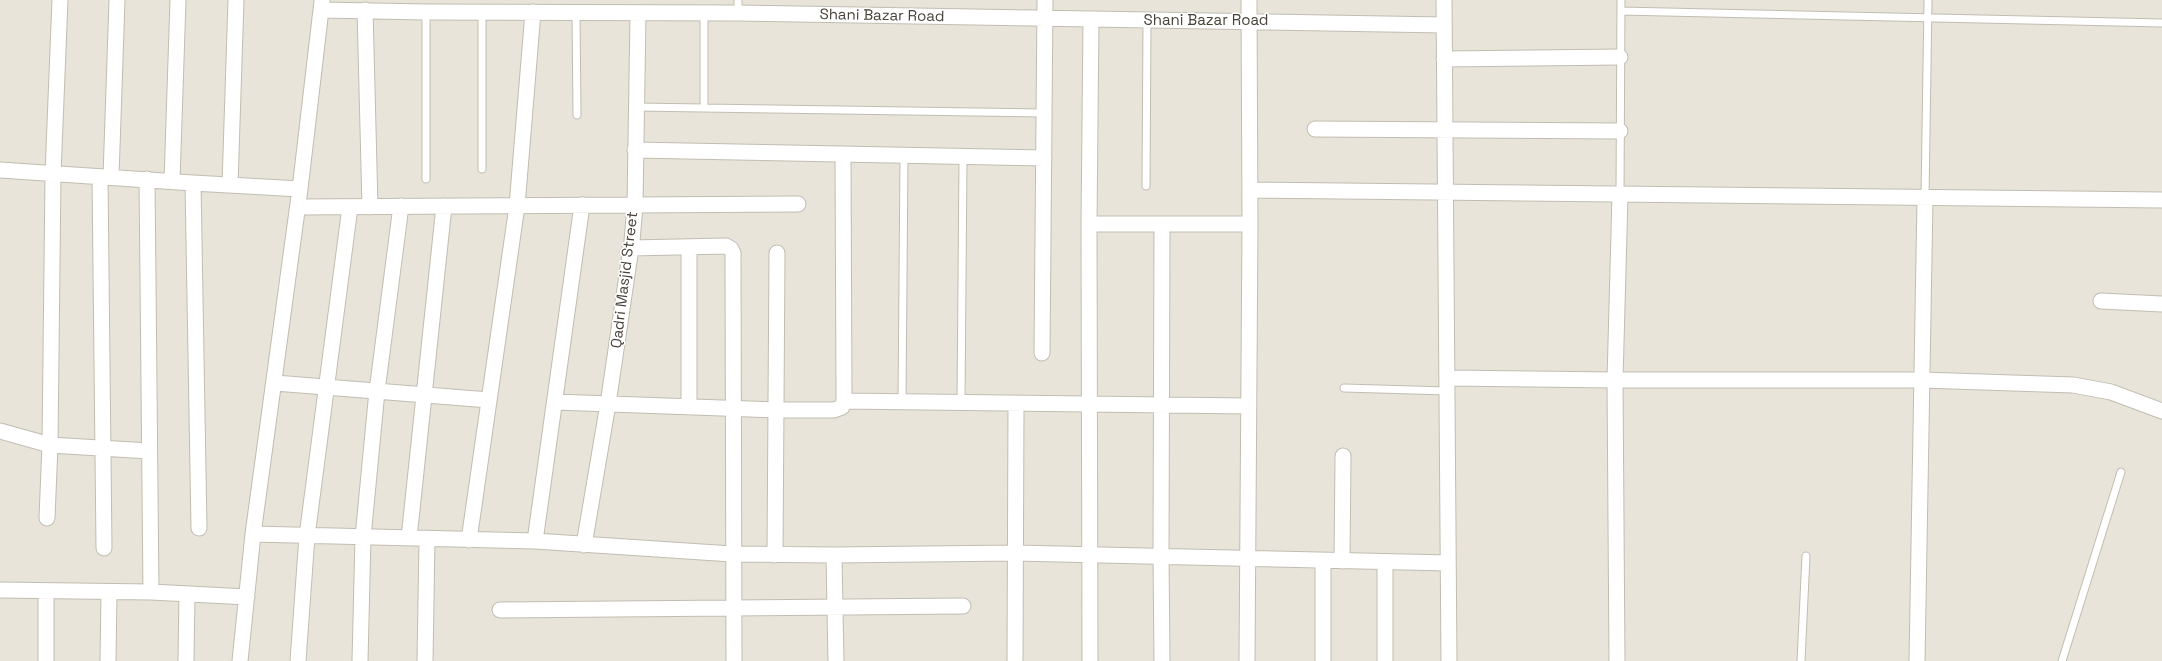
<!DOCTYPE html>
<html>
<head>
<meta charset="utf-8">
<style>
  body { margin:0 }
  canvas { display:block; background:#f4f2eb }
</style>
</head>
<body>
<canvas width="2162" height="661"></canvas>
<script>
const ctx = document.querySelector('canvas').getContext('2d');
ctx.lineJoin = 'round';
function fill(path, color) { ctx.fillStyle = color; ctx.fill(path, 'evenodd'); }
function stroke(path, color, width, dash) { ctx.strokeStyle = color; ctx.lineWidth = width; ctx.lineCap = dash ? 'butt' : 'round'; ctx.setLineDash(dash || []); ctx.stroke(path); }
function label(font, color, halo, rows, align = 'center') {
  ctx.font = font + ' "Space Grotesk",sans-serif'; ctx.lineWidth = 3; ctx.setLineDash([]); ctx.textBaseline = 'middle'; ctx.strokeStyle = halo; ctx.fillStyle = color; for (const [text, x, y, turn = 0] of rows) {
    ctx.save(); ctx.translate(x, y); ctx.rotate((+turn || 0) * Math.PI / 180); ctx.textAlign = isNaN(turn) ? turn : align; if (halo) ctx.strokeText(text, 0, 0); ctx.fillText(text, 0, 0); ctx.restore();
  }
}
fill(new Path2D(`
  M0 0H2162V661H0Z`), '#e8e4da');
const service = new Path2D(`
  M738 0V13
  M1621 11 2162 23
  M426 12V179
  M576 13 577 115
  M704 13V108
  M636 107 1044 113
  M482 169V12
  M1146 186 1147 21
  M1620 195 1621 0
  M1925 198 1928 0
  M1344 388 1447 391
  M902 402 904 155
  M961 403 963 157
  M1801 661 1806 556
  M2062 661 2121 472`);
const minor = new Path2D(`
  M1444 0 1449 661
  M321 10 426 12 738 13 1444 25
  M365 10 370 207
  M1091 20 1089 224H1250
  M1444 59 1620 57
  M1315 129 1620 131
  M635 150 1044 158
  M0 170 193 183 300 189
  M100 177 104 548
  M111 177 117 0
  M147 179 151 592
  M172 181 178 0
  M193 183 199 528
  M230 185 236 0
  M1250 190 2162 200
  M298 207 798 204
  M1089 224 1090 661
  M1162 225 1161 555 1162 661
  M689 247V407
  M630 248 726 246 731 249 733 253 734 661
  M2101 301 2162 304
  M1042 353 1045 0
  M1447 378 1615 380H1922L2073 385 2111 392 2162 411
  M275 383 489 400
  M844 401 1249 406
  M555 402 777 410H834L842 407 844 401 843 154
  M0 431 50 445 149 451
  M47 518 50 445 53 174 60 0
  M253 534 535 541 732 554 834 555 1015 553 1448 563
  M409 538 444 206
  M469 540 517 206 533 12
  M535 541 582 205
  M584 545 608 404 632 241 635 205 638 14
  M775 555 777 253
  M834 555 836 661
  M1323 561V661
  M1342 561 1343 456
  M1385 562V661
  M0 590 151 592 247 597
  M46 591V661
  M500 610 963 606
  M108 661 109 592
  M186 661 187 594
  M240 661 253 534 300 189 322 1
  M298 661 307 536 350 207
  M360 661 363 537 377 391 401 206
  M425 661 427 539
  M1015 661 1016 404
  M1247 661 1250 224 1249 0
  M1617 661 1615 380 1620 195
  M1917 661 1925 198`);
stroke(service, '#c2bdb1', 9);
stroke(minor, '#c2bdb1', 17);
stroke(service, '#fff', 7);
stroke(minor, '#fff', 15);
label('15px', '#48433a', '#fff', [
  ["Shani Bazar Road",882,16,1],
  ["Shani Bazar Road",1206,21],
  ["Qadri Masjid Street",625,280,-83]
]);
</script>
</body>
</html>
